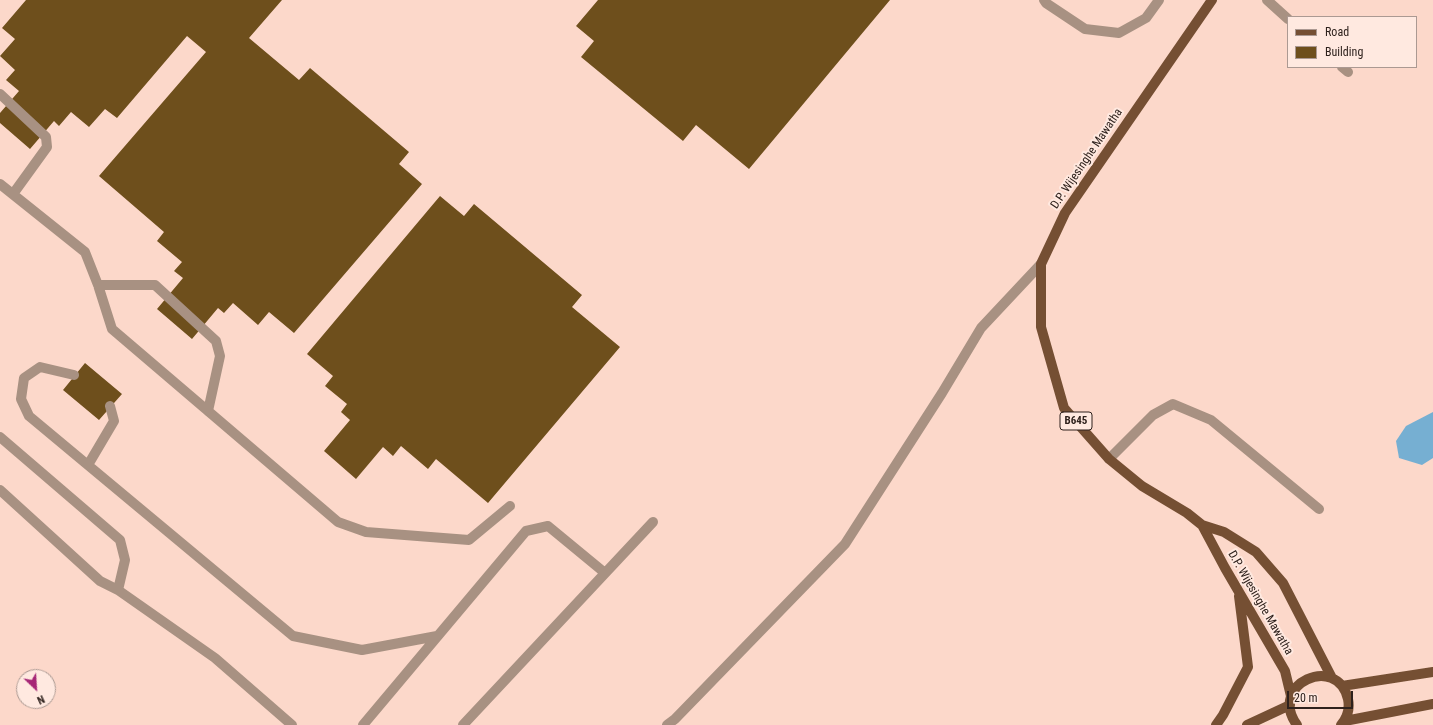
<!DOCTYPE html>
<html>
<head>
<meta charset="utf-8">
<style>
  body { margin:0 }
  #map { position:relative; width:1433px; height:725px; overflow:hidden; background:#fcd8ca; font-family:"Roboto Condensed",sans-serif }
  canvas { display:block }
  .legend { position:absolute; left:1287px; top:16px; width:130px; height:52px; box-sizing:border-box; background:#ffe9e0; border:1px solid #ab9992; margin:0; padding:5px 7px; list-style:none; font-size:12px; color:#2e211c }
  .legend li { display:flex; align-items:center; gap:8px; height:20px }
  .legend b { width:20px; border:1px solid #ab9992 }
  .north { position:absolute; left:16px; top:669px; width:40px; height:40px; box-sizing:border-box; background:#ffe9e0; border:1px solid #ab9992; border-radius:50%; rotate:155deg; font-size:11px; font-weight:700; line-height:16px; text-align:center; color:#2e211c }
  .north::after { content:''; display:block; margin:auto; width:14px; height:18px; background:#a62676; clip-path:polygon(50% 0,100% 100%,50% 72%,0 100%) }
  .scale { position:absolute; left:1287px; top:691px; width:66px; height:18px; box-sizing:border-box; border:2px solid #2e211c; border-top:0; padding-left:5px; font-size:12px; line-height:14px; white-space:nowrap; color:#2e211c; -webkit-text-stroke:3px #ffe9e0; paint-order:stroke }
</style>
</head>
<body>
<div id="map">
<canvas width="1433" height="725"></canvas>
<ul class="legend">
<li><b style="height:5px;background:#754f33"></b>Road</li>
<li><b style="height:11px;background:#6e4f1c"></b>Building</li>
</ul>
<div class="north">N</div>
<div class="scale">20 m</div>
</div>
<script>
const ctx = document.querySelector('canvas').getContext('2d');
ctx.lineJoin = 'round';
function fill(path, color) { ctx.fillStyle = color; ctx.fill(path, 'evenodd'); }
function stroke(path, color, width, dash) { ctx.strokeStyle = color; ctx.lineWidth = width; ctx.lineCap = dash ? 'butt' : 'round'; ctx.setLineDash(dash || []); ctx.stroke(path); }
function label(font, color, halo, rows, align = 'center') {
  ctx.font = font + ' "Roboto Condensed",sans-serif'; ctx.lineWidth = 4; ctx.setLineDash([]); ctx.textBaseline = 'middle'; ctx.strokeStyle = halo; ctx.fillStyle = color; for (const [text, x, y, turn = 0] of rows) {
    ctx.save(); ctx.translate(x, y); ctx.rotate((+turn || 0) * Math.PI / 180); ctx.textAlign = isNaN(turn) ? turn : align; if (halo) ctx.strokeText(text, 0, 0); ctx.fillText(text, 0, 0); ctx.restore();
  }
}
fill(new Path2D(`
  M1433 412V458L1422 465 1399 458 1396 441 1406 426Z`), '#76afd2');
fill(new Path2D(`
  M26 0H282L249 38 299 80 310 68 409 152 399 164 422 184 294 333 269 312 258 325 233 303 224 313 218 308 192 339 157 309 183 278 174 271 182 262 157 241 164 232 99 176 206 52 187 36 117 118 105 109 89 127 71 112 59 126 54 121 30 149 0 123V113L19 91 6 80 15 70 0 56 15 39 2 28Z
  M598 0H890L749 169 696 125 683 141 581 57 594 41 576 26Z
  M440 196 464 216 474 204 582 295 572 307 620 347 488 503 436 459 428 469 401 446 393 456 383 447 356 479 324 451 350 420 341 412 347 404 325 386 333 376 307 354Z
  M85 363 122 394 99 420 63 390Z`), '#6e4f1c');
stroke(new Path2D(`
  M1044 0 1046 3 1085 29 1119 33 1146 18 1159 0
  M0 94 46 137 47 147 13 194
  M0 184 85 252 98 285 112 329 338 522 366 532 469 540 510 506
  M98 285H155L216 341 220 356 208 411
  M74 375 40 367 24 378 21 399 29 416 293 636 362 650 437 636
  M0 437 120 540 125 560 118 590
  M1109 459 1153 415 1173 404 1211 420 1319 509
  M88 465 114 421 110 406
  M0 490 100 581 118 590 215 658 292 725
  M363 725 526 531 548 526 605 573
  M463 725 653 522
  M667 725 675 719 845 544 942 393 981 328 1041 264`), '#a89182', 10);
stroke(new Path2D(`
  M1267 0 1288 19
  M1342 67 1348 72`), '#a89182', 10);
stroke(new Path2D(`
  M1212 0 1065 213 1041 264V327L1064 408 1109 459 1142 486 1187 513 1202 525 1224 532 1256 552 1283 583 1332 678
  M1202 525 1225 568 1285 671 1291 696
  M1342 686 1433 672
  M1345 721 1433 704
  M1216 725 1223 715 1248 667 1239 596
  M1247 725 1290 705
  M1297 725C1267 684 1337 653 1348 699 1350 709 1347 718 1341 725`), '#754f33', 10);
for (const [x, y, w] of [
  [1076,421,32]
]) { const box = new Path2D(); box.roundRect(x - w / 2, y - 9, w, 18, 3); ctx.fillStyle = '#ffe9e0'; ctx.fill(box); stroke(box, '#2e211c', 1); }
label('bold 11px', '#2e211c', null, [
  ["B645",1076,421]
]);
label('12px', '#2e211c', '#ffe9e0', [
  ["D.P. Wijesinghe Mawatha",1087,159,-56],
  ["D.P. Wijesinghe Mawatha",1260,603,60]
]);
</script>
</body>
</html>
